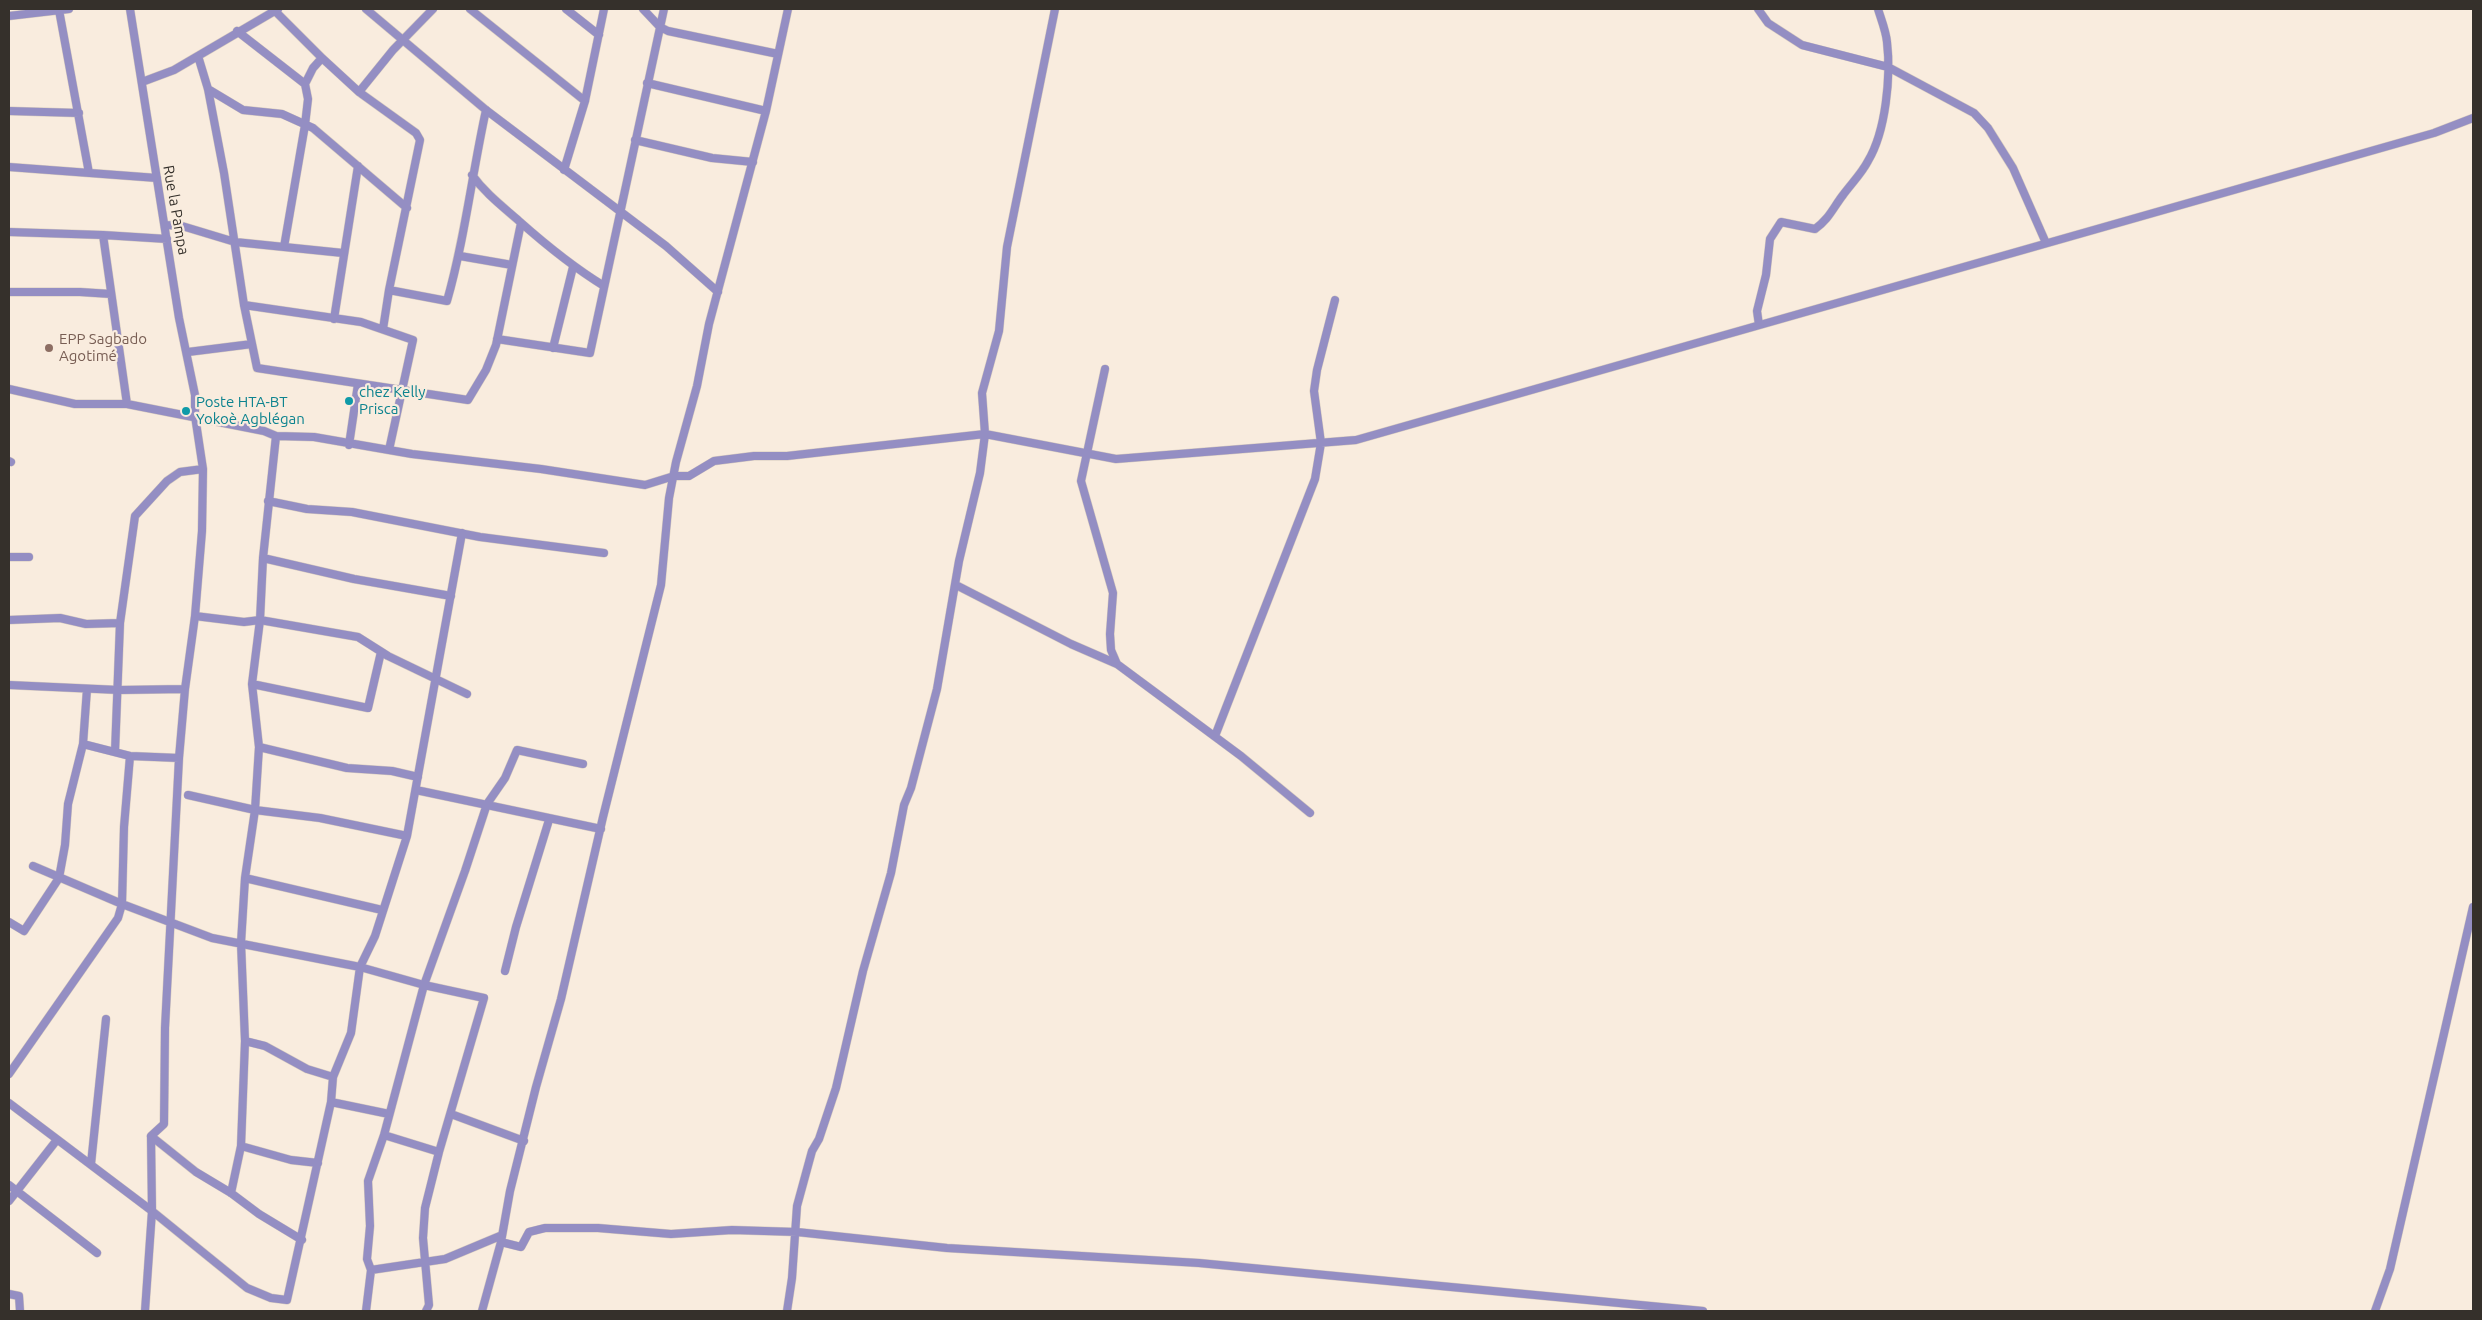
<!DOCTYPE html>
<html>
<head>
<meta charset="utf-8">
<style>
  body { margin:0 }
  #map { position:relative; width:2482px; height:1320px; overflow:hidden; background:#f9ecde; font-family:Ubuntu,sans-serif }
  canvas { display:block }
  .frame { position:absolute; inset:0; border:10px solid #35302b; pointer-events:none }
</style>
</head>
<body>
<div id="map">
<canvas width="2482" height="1320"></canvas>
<div class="frame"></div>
</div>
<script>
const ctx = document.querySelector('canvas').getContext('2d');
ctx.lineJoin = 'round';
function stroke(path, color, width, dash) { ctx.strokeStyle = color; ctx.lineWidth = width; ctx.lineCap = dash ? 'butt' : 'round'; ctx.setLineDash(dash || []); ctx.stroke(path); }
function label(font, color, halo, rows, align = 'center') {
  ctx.font = font + ' Ubuntu,sans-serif'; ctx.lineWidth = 4.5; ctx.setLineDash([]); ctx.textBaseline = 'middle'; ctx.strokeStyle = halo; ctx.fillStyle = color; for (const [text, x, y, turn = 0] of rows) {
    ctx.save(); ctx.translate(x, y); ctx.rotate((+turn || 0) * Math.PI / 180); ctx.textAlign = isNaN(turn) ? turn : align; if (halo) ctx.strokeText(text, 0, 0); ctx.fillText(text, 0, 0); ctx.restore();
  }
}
const minor = new Path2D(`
  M130 9 179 318 195 395V416L203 469 202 531 195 616 185 689 179 758 165 1028 164 1124 151 1136 152 1211 145 1311
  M366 9 486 110 666 246 718 292
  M470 9 585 101
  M566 9 599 35
  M643 9 660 27 668 31 778 54
  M1758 9 1768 23 1802 45 1888 67 1974 113 1988 128 2013 168 2046 243
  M59 10 89 173
  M275 11 322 58
  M9 16 69 9
  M237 31 305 84
  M198 56 208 89 224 173 244 305 257 368 468 400 486 370 496 345 521 223
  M142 82 174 70 278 9
  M647 83 766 111
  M208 89 243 110 282 114 313 128 407 208
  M9 111 79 113
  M635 140 712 158 753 162
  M9 167 157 178
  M564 170 585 101 604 9
  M472 175C485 193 502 206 519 221 546 245 573 267 604 286
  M166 225 182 226 235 242 343 253
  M9 232 103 235 127 404
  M103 235 167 239
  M284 247 305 125 308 99 305 84 313 68 322 58 359 92
  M460 256 512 265
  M389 290 447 301C465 238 472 174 486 110
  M9 292H80L111 294
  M244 305 361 322 413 340 389 450
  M334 319 358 166
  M1759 325 1757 311 1766 275 1770 239 1781 222 1815 229C1829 219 1833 208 1843 195 1851 184 1862 173 1868 161 1886 131 1891 76 1887 42 1886 31 1881 19 1878 9
  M383 329 389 290 420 140 416 133 359 92 393 50 433 9
  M497 339 590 353 664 9
  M553 348 573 267
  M188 352 252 344
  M1105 369 1081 481 1113 593 1110 634 1111 650 1117 664
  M9 389 75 404H127L264 431 276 436 314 437 412 454 541 469 645 485 674 476H689L714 461 754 456H787L985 434 1116 459 1356 440 2434 133 2473 118
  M349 445 358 384
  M9 461 11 462
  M268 501 307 509 352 512 480 537 604 553
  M9 557H29
  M263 558 354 579 451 596
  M956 585 1071 644 1117 664 1241 756 1310 813
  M195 616 244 622 260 620 358 637 388 656 467 694
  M9 620 60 618 86 624 120 623
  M252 684 368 708 381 652
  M9 685 119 690 185 689
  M1215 736 1315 479 1321 443 1314 391 1317 370 1335 300
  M83 744 130 756 179 758
  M259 747 347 768 392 771 418 777
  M115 752 120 623 135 516 167 481 180 472 203 469
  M416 790 601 829
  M188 795 255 810 320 818 407 836
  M33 866 122 904 212 938 360 967 424 985 484 998 439 1152 425 1208 423 1238 429 1305 426 1311
  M245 878 382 910
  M9 922 24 931 59 878 65 845 68 804 83 744 87 689
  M505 971 516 927 549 820
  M245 1041 265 1046 307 1069 333 1077
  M9 1074 118 918 122 904 124 827 130 756
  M331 1102 389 1114
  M9 1103 152 1211 247 1288 271 1298 287 1300 331 1102 333 1077 351 1033 360 967 375 936 407 836 462 533
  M451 1114 524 1141
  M384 1135 439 1152
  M151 1136 196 1172 231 1193 259 1214 302 1240
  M241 1146 291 1160 318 1163
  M91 1164 106 1019
  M9 1185 97 1253
  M231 1193 241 1146 245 1041 241 943 245 878 255 810 259 747 252 684 260 620 263 558 276 436
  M9 1201 56 1141
  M501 1242 521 1247 529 1232 545 1228H598L671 1234 732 1230 797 1232 947 1248 1199 1263 1703 1311
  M371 1270 445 1259 500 1236
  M9 1294 19 1296 20 1311
  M366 1311 371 1270 367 1259 370 1226 368 1181 384 1135 424 985 465 871 487 804 505 778 517 750 583 764
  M482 1311 501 1242 510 1191 536 1087 561 999 603 817 661 585 669 498 676 462 697 386 709 324 766 111 788 9
  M787 1311 792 1278 797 1206 812 1151 819 1139 836 1088 863 971 891 873 904 805 911 788 937 689 959 561 980 473 985 434 982 393 999 331 1007 247 1055 9
  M2375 1311 2390 1269 2473 907`);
stroke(minor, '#d6cabe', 9);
stroke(minor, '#948ec3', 8);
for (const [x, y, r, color] of [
  [49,348,5,"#8d6e63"],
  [349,401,5,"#0f9aa8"],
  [186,411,5,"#0f9aa8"]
]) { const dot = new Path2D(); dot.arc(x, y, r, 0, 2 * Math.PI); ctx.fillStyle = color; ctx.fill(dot); stroke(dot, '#f9ecde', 2); }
label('15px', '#35302b', '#f9ecde', [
  ["Rue la Pampa",176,210,80]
]);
label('15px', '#785e54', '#f9ecde', [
  ["EPP Sagbado",59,339],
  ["Agotimé",59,356]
], 'left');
label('15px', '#0d838f', '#f9ecde', [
  ["chez Kelly",359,392],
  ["Prisca",359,409],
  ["Poste HTA-BT",196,402],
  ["Yokoè Agblégan",196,419]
], 'left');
</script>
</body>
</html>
